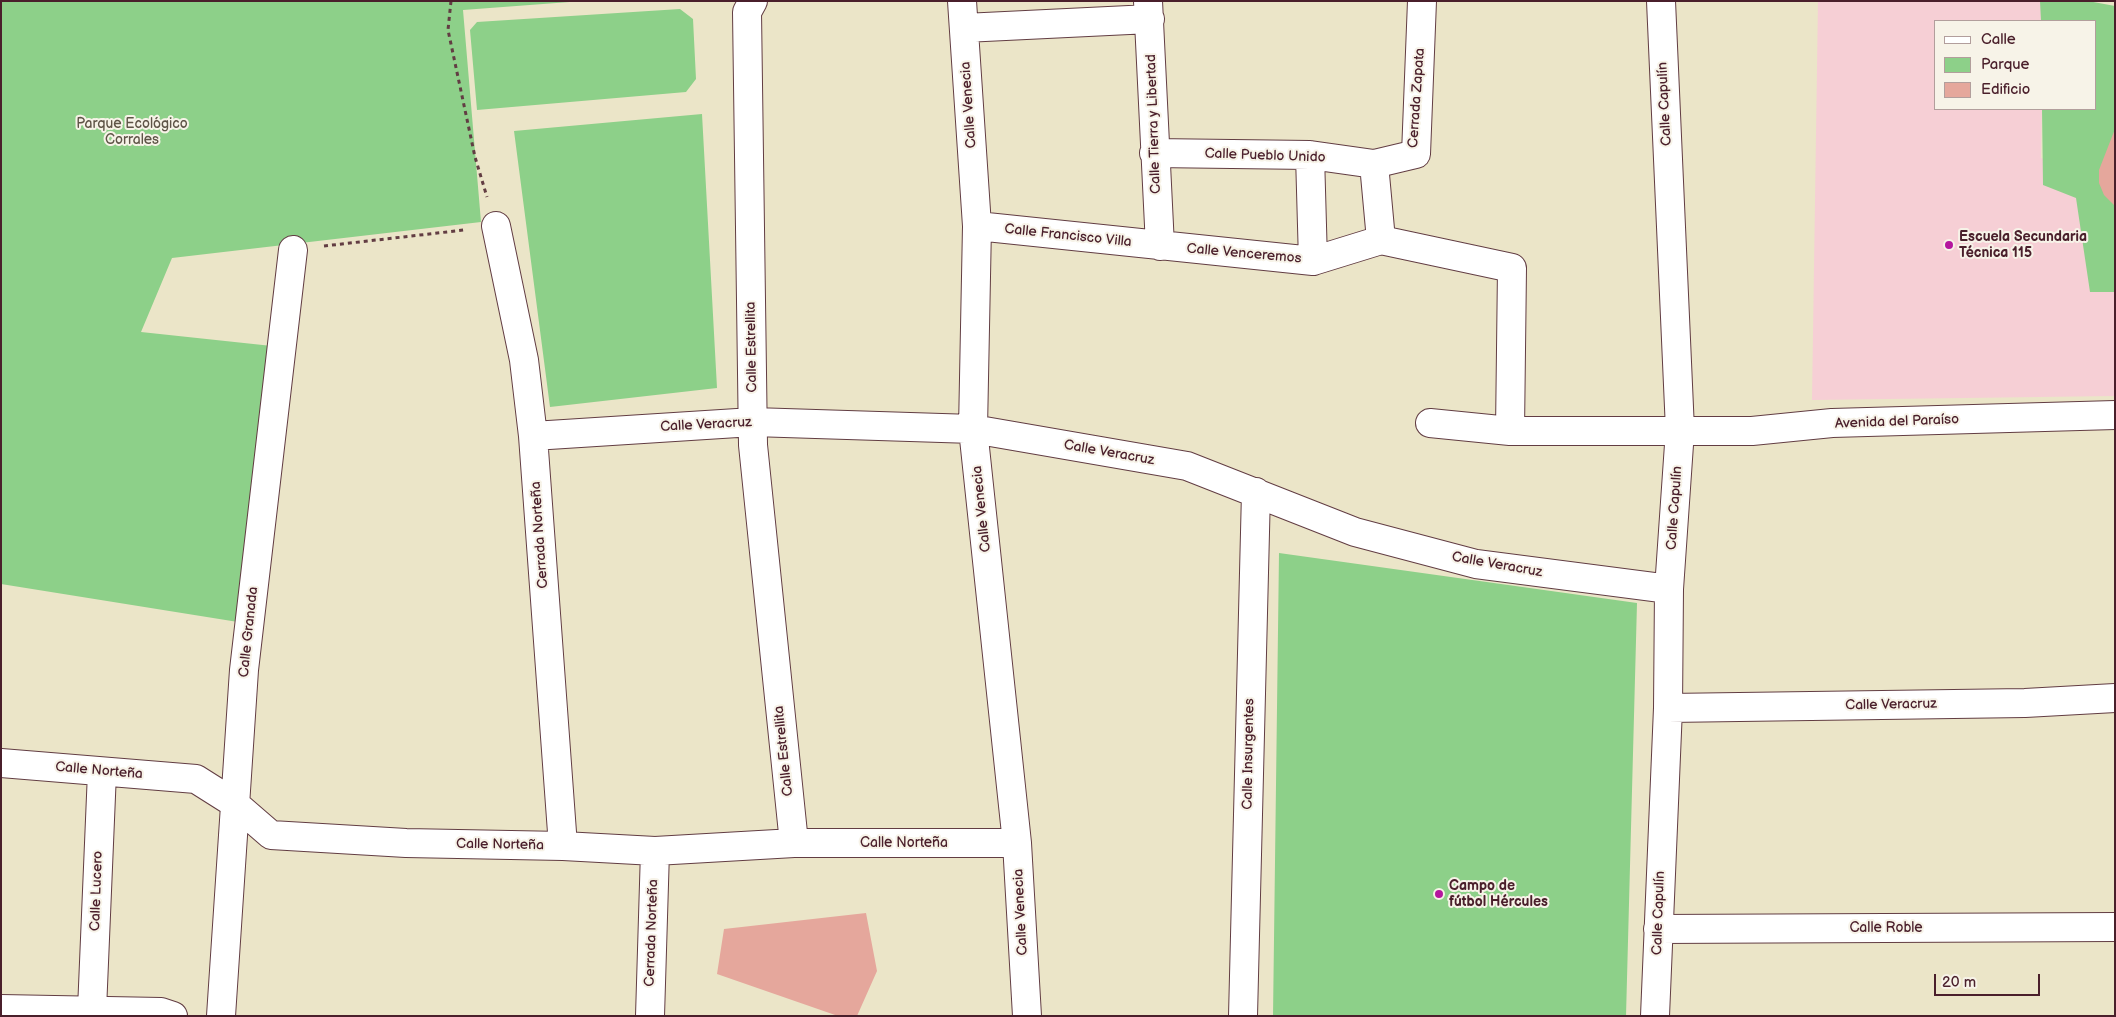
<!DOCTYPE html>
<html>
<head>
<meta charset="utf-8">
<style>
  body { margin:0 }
  #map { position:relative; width:2116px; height:1017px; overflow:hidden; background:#ebe5c8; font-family:"Balsamiq Sans",sans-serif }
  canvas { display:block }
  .frame { position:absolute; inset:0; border:2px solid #4a1f2b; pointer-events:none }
  .legend { position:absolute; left:1934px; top:20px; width:162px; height:90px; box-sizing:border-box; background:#f7f3e8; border:1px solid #b29e9c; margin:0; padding:6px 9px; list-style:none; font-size:15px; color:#4a1f2b }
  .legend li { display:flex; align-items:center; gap:10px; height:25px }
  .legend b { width:25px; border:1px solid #b29e9c }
  .scale { position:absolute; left:1934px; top:974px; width:106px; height:22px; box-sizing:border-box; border:2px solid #4a1f2b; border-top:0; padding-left:6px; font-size:15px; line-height:18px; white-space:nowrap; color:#4a1f2b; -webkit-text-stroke:4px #f7f3e8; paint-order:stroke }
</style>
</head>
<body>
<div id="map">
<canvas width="2116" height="1017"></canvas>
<div class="frame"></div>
<ul class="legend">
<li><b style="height:6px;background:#fff"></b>Calle</li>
<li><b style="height:14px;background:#8dd089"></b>Parque</li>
<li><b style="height:14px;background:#e5a79c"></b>Edificio</li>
</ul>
<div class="scale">20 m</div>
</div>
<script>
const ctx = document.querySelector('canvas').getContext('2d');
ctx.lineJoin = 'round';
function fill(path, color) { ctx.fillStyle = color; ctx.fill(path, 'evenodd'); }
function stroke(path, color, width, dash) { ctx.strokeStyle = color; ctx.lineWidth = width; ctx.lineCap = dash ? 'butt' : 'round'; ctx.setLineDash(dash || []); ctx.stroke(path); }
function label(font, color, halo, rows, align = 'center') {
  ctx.font = font + ' "Balsamiq Sans",sans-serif'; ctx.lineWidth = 4; ctx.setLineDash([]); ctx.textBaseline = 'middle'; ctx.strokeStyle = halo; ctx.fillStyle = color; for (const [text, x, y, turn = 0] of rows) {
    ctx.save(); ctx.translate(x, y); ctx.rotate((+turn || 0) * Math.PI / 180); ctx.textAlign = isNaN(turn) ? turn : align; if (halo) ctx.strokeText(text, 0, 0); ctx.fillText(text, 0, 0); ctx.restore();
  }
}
fill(new Path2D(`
  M1818 1H2044L2043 21H1935V109H2042L2041 158 2072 168 2115 292V396L1812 400Z`), '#f6cfd5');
fill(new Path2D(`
  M1 1H583L463 10 481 222 172 258 141 332 272 346 238 622 1 584Z
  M2040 1H2088L2115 6V292H2090L2076 198 2043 185 2042 109H2095V21H2041Z
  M680 9 693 19 696 79 686 92 477 110 470 30 477 22Z
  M702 114 717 388 550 407 514 131Z
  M1279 553 1637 603 1626 1016H1273Z`), '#8dd089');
fill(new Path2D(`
  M2115 129V206L2104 195 2099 183V170Z
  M866 913 877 971 857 1016H838L717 974 724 929Z`), '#e5a79c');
const street = new Path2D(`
  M753 1 747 12 753 445 794 843
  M962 1 977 226 973 429 1017 843 1027 1016
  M1148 1 1160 246
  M1422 1 1416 154 1374 164 1381 240 1512 268 1510 431
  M964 28 1150 19
  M1154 153 1310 155 1374 164
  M496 226 524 360 533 436 563 846
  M977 226 1313 261 1310 155
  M1313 261 1381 240
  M1430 423 1510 431H1752L1832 423 2115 415
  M533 436 753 422 973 429 1187 466 1355 532 1476 564 1669 589
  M1668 708 2025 703 2115 698
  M1 763 196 779 234 803 271 835 406 843 563 846 655 851 794 843H1017
  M1658 929 2115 927
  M1 1009 161 1012 173 1016
  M92 1010 102 772
  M221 1016 244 670 293 250
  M650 1016 655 851
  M1243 1016 1256 492
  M1655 1016 1668 708 1669 589 1680 430 1661 1`);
stroke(street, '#623d43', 30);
stroke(new Path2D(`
  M451 1 448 30 475 157 487 197
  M324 246 464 230`), '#623d43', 3, [4, 4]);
stroke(street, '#fff', 28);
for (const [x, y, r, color] of [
  [1949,245,5,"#b5179e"],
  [1439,894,5,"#b5179e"]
]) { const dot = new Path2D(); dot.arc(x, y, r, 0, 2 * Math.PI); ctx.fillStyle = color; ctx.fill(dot); stroke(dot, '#f7f3e8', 2); }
label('14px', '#4a1f2b', '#f7f3e8', [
  ["Cerrada Zapata",1417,98,-86],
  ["Calle Capulín",1665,104,-93],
  ["Calle Venecia",969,105,-94],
  ["Calle Tierra y Libertad",1154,124,-92],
  ["Calle Pueblo Unido",1265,156,2],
  ["Calle Francisco Villa",1068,236,6],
  ["Calle Venceremos",1244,254,5],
  ["Calle Estrellita",752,347,-91],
  ["Avenida del Paraíso",1897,422,-2],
  ["Calle Veracruz",706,425,-3],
  ["Calle Veracruz",1109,453,10],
  ["Calle Capulín",1675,508,-86],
  ["Calle Venecia",982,509,-96],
  ["Cerrada Norteña",540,535,-94],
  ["Calle Veracruz",1497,565,10],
  ["Calle Granada",249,632,-84],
  ["Calle Veracruz",1891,705,-1],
  ["Calle Estrellita",784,751,-96],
  ["Calle Insurgentes",1249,754,-89],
  ["Calle Norteña",99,771,5],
  ["Calle Norteña",904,843],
  ["Calle Norteña",500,845,1],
  ["Calle Lucero",97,891,-88],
  ["Calle Venecia",1021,912,-93],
  ["Calle Capulín",1659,913,-88],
  ["Calle Roble",1886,928],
  ["Cerrada Norteña",652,933,-88]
]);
label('14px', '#5e5447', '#f7f3e8', [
  ["Parque Ecológico",132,124],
  ["Corrales",132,140]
]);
label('bold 14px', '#4a1f2b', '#f7f3e8', [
  ["Escuela Secundaria",1959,237],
  ["Técnica 115",1959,253],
  ["Campo de",1449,886],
  ["fútbol Hércules",1449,902]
], 'left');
</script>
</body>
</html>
